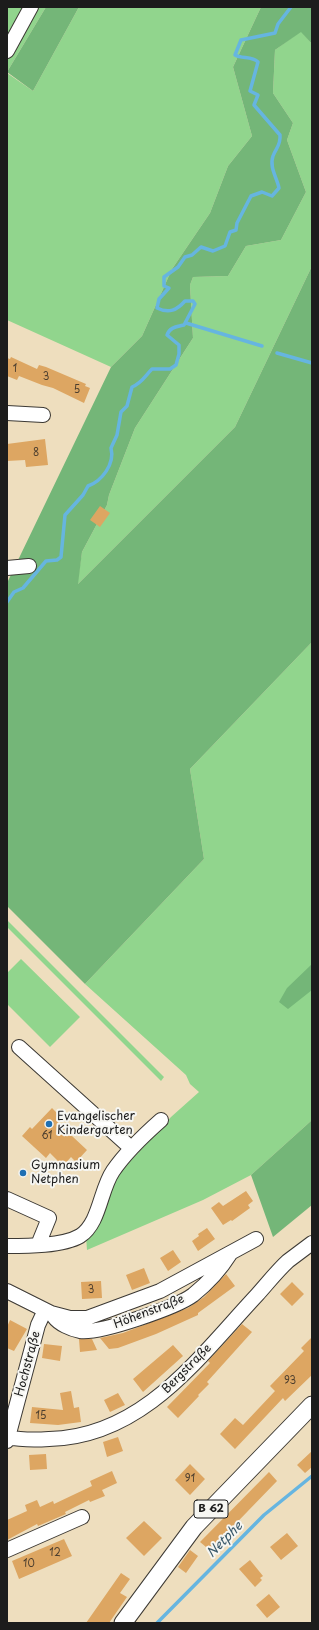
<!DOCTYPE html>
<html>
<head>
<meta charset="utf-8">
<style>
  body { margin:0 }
  #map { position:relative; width:319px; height:1630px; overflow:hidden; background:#eedebe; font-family:"Playpen Sans",sans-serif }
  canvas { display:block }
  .frame { position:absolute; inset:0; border:8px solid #1c1c1c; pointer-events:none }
</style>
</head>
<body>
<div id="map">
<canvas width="319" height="1630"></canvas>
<div class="frame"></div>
</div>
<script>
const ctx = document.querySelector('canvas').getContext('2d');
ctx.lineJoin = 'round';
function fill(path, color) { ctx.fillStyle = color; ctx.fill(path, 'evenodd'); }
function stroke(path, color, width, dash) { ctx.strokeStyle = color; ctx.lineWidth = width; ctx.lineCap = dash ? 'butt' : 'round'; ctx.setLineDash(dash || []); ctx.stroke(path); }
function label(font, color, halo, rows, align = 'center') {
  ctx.font = font + ' "Playpen Sans",sans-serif'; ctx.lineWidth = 4; ctx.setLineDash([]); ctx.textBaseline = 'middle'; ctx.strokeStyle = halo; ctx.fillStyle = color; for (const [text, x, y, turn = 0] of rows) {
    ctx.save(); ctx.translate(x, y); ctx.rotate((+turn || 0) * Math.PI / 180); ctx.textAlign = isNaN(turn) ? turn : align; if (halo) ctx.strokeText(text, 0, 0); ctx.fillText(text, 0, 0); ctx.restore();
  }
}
fill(new Path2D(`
  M7 7H46L7 72Z
  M79 7H261L233 67 252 136 228 166 210 213 172 269 142 336 111 367 7 320V73L33 91Z
  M301 31 312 44V266L235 427 77 585 82 552 107 505 109 495 135 428 193 338 190 285 193 277 228 276 246 246 281 240 306 192 287 140 293 123 273 93 275 50Z
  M312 642V1120L251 1175 203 1200 87 1250 86 1236 112 1181 171 1117 199 1092 190 1084 186 1075 85 984 204 859 190 769Z
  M7 920 164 1077 161 1081 7 927Z
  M21 959 80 1017 50 1047 7 1004V973Z`), '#91d58d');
fill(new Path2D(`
  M46 7H79L33 91 7 72Z
  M261 7H312V44L301 32 275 50 273 93 293 123 287 140 306 192 281 240 246 246 228 276 193 277 190 285 193 338 135 428 109 495 107 505 82 552 78 584 235 427 312 266V642L190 769 204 859 85 984 7 906V583L111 367 142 336 172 269 210 213 228 166 252 136 233 67Z
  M312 964V990L288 1009 279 1002 287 988Z
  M312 1120V1205L273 1237 251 1175Z`), '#74b678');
stroke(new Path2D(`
  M186 323 262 346
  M277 353 312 363
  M7 602 14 592 23 588 46 561 57 560 61 557 65 515 83 495 88 486C102 481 115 464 111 448L117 435 121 412 127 406 132 387C142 383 145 376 152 369H170L176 365 179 354V345L167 335C170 327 176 327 184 325L195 304 193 301H185C177 310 169 314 157 308L159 299 169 288 164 286V277L178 267 185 257 192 255 201 247 213 251 225 246 230 232 236 230 237 223 251 196 262 192 272 196 279 188C277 178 269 167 273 156 276 148 281 145 280 135L254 105 258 95 250 91 258 62C252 56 242 59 235 55L241 40 275 33 278 24 291 7
  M157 1623 264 1515 312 1476`), '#66b5e0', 3.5);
fill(new Path2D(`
  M11 357 37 369 39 365 46 367 86 384 85 386 90 388 84 403 53 388 42 385 19 376 17 380 7 376V358L10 359Z
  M45 439 48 465 26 467 25 460 7 461V444Z
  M100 506 110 513 100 527 90 520Z
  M52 1108 62 1118 58 1123 87 1150 76 1162 71 1157 63 1166 50 1153 46 1158 22 1136 30 1127 32 1129Z
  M246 1191 253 1201 248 1205 250 1208 232 1221 231 1220 223 1225 211 1208 219 1202 223 1206Z
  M207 1228 215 1239 198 1251 192 1241 199 1236 198 1234Z
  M173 1250 181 1262 168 1271 160 1258Z
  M144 1268 150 1283 132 1290 126 1275Z
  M226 1274 235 1286 198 1313V1315L156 1334 118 1348 109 1349 100 1338 123 1333 188 1308 204 1297Z
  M101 1281 102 1298 82 1299 81 1282Z
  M292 1282 304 1294 292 1306 280 1294Z
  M10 1320 27 1329 14 1351 7 1348V1327Z
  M242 1324 252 1332 207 1382 209 1384 198 1395 199 1396 178 1418 167 1407 210 1363 208 1361Z
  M312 1337V1375L285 1401 283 1398 235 1449 220 1434 235 1418 243 1425 275 1391 270 1386 304 1351 301 1348Z
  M79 1339H92L97 1350 80 1352Z
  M44 1344 62 1346 60 1361 42 1358Z
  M173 1345 183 1356 143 1392 133 1379Z
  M71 1391 74 1408 79 1407 81 1422 58 1425 30 1423 32 1407 63 1410 60 1393Z
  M118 1393 125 1405 110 1412 104 1400Z
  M118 1437 123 1451 107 1457 103 1442Z
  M312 1451V1467L305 1473 297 1465Z
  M46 1454 47 1469 30 1470 29 1455Z
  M190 1464 205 1479 190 1495 175 1480Z
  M112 1471 117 1483 102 1490 105 1496 90 1502 89 1500 65 1512 66 1514 38 1526 37 1524 7 1540V1520L27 1511 25 1505 37 1500 40 1507 53 1501 54 1504 92 1486 90 1481Z
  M269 1472 277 1481 217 1543 219 1545 212 1552 200 1542Z
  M144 1521 162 1538 144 1556 126 1538Z
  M287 1533 298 1546 281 1560 270 1547Z
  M64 1539 72 1556 19 1579 12 1561Z
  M190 1550 198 1556 186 1573 178 1567Z
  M250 1560 263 1576 260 1578 262 1580 255 1587 239 1569Z
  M121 1573 130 1579 120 1593 127 1597 109 1623H86Z
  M269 1594 280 1607 267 1618 256 1605Z`), '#dda662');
const minor = new Path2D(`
  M7 51 31 7
  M7 413 43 415
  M7 568 29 566
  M19 1047 131 1148
  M7 1199 49 1218 38 1245
  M7 1246C27 1246 63 1246 80 1236 100 1223 100 1190 113 1171 126 1152 144 1135 161 1120
  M7 1291 51 1313 70 1318H87L160 1291 256 1239
  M54 1317C59 1324 71 1329 80 1331 100 1334 177 1307 193 1295 208 1283 220 1270 230 1254
  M7 1437C21 1440 35 1440 49 1439 143 1437 199 1357 257 1295 267 1284 277 1271 288 1261 296 1255 304 1249 312 1243
  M7 1441 38 1325 45 1310
  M7 1550 82 1517`);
const major = new Path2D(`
  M123 1623 194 1527 312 1405`);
stroke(minor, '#3c3934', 16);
stroke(major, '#3c3934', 19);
stroke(minor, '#fff', 14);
stroke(major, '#fff', 17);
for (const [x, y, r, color] of [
  [49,1124,4,"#1f6fb2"],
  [23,1173,4,"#1f6fb2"]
]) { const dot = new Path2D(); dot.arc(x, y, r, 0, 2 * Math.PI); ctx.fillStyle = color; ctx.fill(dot); stroke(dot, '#f6f6f2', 1.5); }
label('10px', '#4c3e2e', null, [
  ["1",15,369],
  ["3",46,377],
  ["5",77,390],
  ["8",36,453],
  ["61",47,1136],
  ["3",91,1290],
  ["93",290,1381],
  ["15",41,1416],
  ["91",190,1479],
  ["12",55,1553],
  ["10",29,1564]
]);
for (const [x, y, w] of [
  [211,1509,34]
]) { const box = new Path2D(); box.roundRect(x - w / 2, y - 9, w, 18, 3); ctx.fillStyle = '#f6f6f2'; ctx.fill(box); stroke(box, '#1c1c1c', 1); }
label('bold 11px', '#1c1c1c', null, [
  ["B 62",211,1509]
]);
label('12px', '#1c1c1c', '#f6f6f2', [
  ["Evangelischer",57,1117],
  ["Kindergarten",57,1131],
  ["Gymnasium",31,1166],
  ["Netphen",31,1180]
], 'left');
label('12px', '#1c1c1c', '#f6f6f2', [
  ["Höhenstraße",149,1312,-21],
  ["Hochstraße",28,1364,-75],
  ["Bergstraße",187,1369,-45]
]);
label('italic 13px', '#3a596a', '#f6f6f2', [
  ["Netphe",225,1540,-45]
]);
</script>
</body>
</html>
